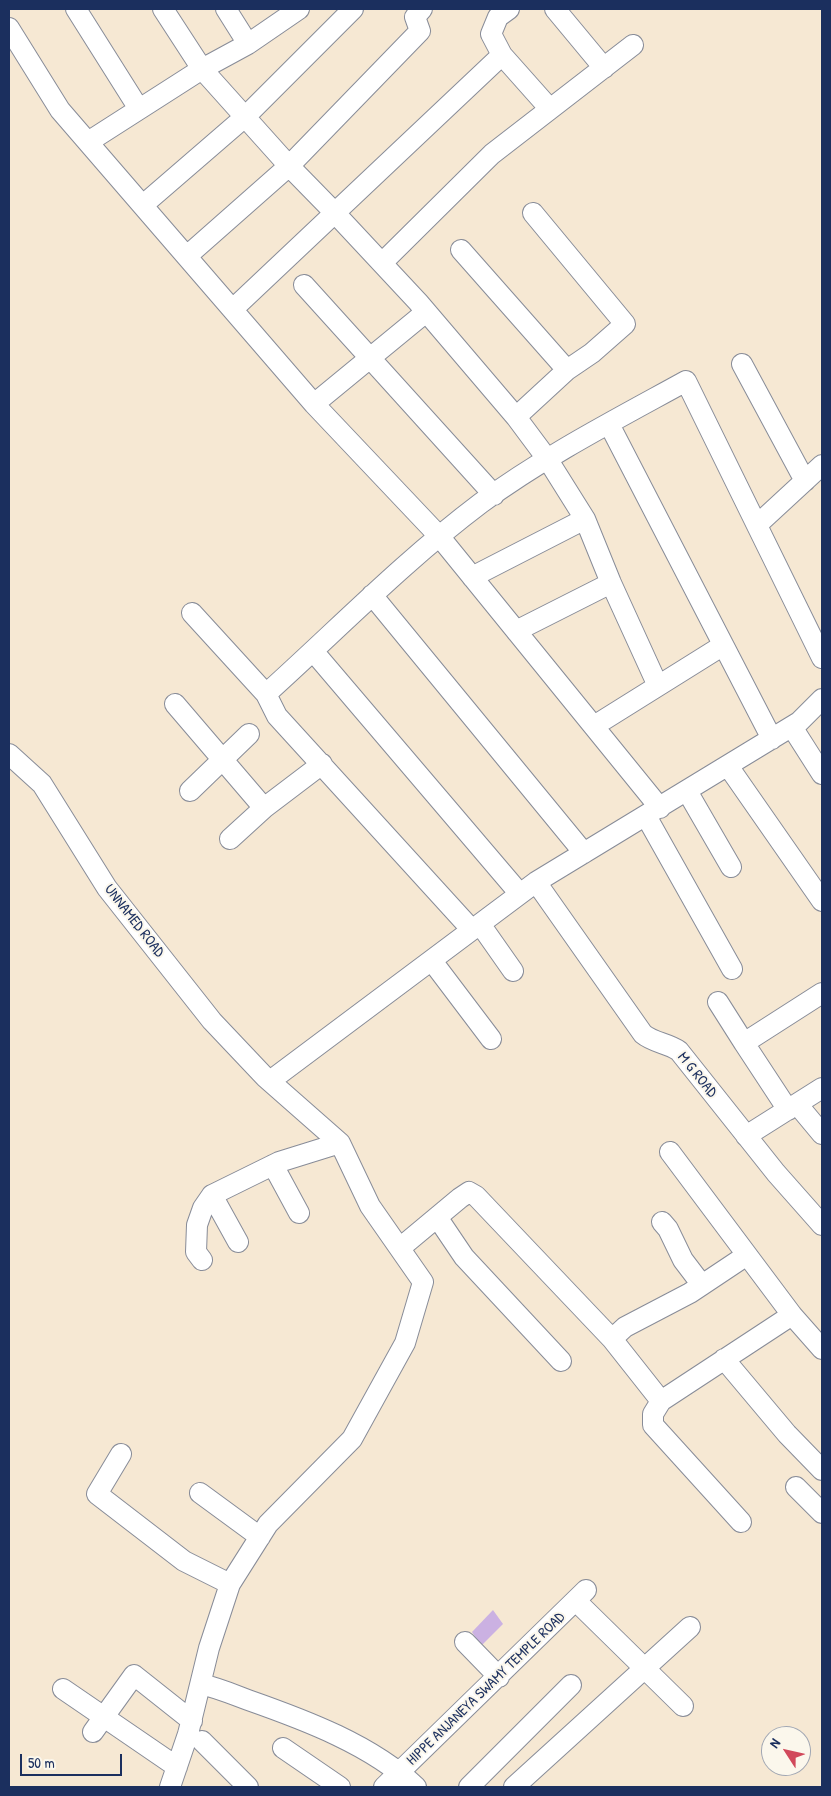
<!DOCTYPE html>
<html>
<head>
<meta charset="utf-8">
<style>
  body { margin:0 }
  #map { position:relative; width:831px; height:1796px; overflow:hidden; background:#f6e8d3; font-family:"Patrick Hand",sans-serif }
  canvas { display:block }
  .frame { position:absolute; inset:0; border:10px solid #1b2f5e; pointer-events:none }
  .north { position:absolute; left:761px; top:1726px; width:50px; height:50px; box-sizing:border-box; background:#fbf7ec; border:1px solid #a1a7b3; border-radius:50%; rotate:305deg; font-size:14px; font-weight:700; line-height:20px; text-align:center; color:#1b2f5e }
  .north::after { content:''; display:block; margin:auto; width:18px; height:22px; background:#d1495b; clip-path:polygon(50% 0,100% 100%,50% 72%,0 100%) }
  .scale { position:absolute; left:20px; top:1754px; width:102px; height:22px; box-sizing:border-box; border:2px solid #1b2f5e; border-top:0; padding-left:6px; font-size:15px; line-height:18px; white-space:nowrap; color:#1b2f5e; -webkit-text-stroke:4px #fbf7ec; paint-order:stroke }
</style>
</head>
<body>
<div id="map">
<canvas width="831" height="1796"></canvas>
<div class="frame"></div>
<div class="north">N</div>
<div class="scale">50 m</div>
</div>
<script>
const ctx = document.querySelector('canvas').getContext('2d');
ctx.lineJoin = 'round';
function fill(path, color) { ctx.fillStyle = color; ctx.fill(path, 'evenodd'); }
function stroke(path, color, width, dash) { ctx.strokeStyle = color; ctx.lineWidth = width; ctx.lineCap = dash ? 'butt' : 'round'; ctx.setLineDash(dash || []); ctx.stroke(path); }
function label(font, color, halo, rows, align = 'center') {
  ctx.font = font + ' "Patrick Hand",sans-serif'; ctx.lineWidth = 4; ctx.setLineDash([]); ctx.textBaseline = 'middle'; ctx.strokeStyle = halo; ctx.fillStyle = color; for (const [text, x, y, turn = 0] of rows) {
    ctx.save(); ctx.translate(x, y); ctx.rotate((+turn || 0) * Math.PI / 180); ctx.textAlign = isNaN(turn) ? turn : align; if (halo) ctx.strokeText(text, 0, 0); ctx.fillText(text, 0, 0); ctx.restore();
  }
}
fill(new Path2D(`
  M493 1610 503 1624 481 1646 472 1632Z`), '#cbb1e2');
const minor = new Path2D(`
  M76 9 139 109
  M163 9 202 69 289 166 334 212 418 302 516 417 567 370 592 353 625 324 533 213
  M226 9 248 44
  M509 9 498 17 491 34 502 55 550 109
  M555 9 604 68
  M9 28 60 110 314 404 439 536 660 808
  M88 142 202 69 248 44 299 9
  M143 205 246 116 353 9
  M461 250 567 370
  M187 256 289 166 420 31 415 17 422 9
  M382 263 492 154 633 45
  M304 285 494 495
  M233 309 502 55
  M742 364 805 481
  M314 404 426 312
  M516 417 548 460 585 519 611 583 658 686
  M609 424 772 739
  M757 525 822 465
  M472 577 585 519
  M372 595 584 853
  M192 613 266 694
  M516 631 611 583
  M313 651 520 894
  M175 704 264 808
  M594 726 722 646
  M792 727 822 774
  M9 754 42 784 107 888 212 1021 265 1077 340 1143 370 1206 423 1282 405 1343 352 1439 268 1524 230 1584 209 1648 188 1734 170 1787
  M728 766 822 901
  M190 791 249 734
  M687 791 731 867
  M646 816 732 969
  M230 839 264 808 322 764
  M536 882 643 1034C654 1043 668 1043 679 1051L776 1173 822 1225
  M480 924 513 971
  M472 930 277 716 266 694C337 630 404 561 481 503 545 456 617 419 686 381L822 658
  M432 961 491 1039
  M718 1002 744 1043
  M270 1081 536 882 799 722 822 699
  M797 1104 822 1134
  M788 1110 744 1043 822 993
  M746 1136 822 1088
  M670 1152 792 1315 822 1349
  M273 1165 299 1213
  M212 1195 238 1242
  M437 1217 464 1257 561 1361
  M662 1222 668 1229 683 1260 702 1285
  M400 1248 460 1198 469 1192 476 1196 612 1339 661 1401
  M202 1260 196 1252 197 1225 203 1208 212 1195 279 1162 340 1143
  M612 1339 625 1327 690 1293 747 1255
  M724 1359 787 1434 822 1470
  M121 1454 97 1494 184 1561 230 1584
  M796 1487 822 1513
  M200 1493 260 1537
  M741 1522 653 1425V1414L661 1401 792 1315
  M576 1601 683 1706
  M465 1642 499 1677
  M201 1684C218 1688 232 1694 248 1700 305 1720 372 1745 416 1787
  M63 1689 177 1767
  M93 1732 134 1675 192 1721
  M202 1741 248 1787
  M283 1748 340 1787
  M384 1787 586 1590
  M469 1787 571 1685
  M514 1787 690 1627`);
stroke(minor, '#888c98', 22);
stroke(minor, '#fff', 20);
label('15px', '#1b2f5e', '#fbf7ec', [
  ["UNNAMED ROAD",134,921,52],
  ["M G ROAD",697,1075,51],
  ["HIPPE ANJANEYA SWAMY TEMPLE ROAD",486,1689,-44]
]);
</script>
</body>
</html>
